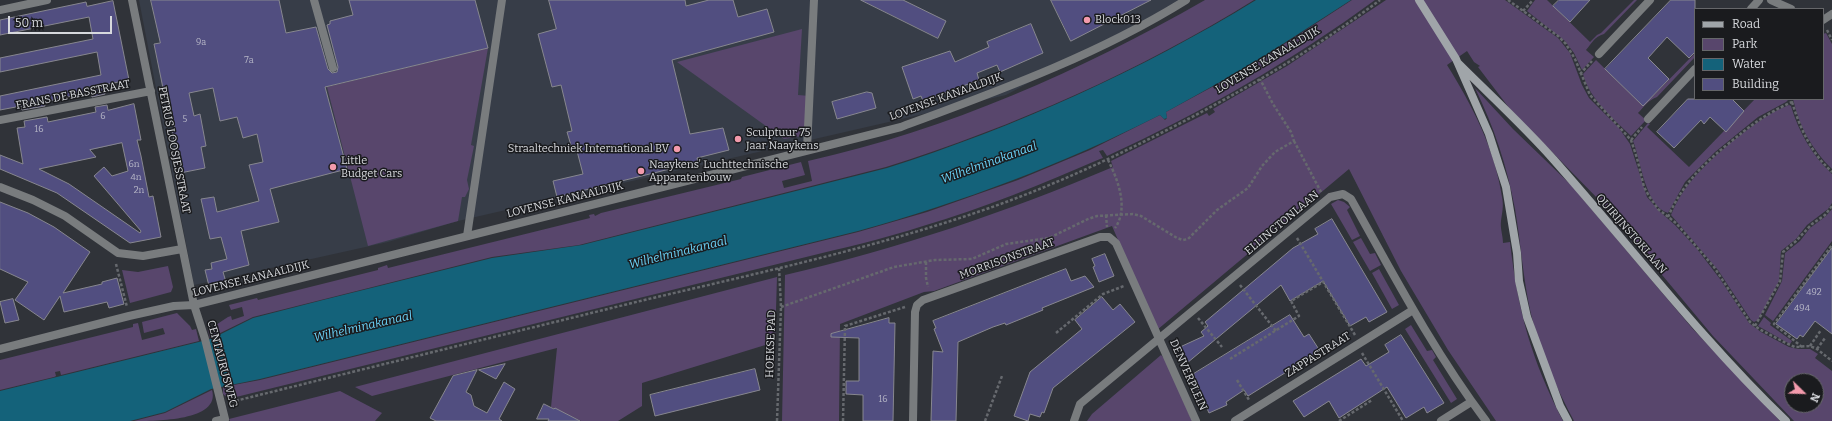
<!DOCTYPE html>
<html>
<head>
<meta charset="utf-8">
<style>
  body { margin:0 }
  #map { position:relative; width:1832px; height:421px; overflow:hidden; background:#303339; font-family:Bitter,serif }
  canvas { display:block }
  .legend { position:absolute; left:1694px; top:8px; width:130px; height:92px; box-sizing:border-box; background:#1a1b1e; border:1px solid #66676a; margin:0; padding:5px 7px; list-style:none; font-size:12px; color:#d7d9dd }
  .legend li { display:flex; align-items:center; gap:8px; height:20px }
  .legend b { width:20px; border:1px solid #66676a }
  .north { position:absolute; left:1784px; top:373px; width:40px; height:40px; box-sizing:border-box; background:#1a1b1e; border:1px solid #66676a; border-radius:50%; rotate:113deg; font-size:11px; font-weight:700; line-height:16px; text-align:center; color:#d7d9dd }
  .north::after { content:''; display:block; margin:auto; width:14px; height:18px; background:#f39aac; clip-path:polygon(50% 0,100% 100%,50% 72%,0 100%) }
  .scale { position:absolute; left:8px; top:16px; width:104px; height:18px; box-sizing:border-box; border:2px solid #d7d9dd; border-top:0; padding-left:5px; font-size:12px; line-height:14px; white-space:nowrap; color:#d7d9dd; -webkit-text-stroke:3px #1a1b1e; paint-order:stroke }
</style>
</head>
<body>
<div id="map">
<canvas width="1832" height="421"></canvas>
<ul class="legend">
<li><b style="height:5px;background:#a0a5a9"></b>Road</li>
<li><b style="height:11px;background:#58466c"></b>Park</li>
<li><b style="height:11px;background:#14627a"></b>Water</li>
<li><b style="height:11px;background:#514e80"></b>Building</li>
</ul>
<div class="north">N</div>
<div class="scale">50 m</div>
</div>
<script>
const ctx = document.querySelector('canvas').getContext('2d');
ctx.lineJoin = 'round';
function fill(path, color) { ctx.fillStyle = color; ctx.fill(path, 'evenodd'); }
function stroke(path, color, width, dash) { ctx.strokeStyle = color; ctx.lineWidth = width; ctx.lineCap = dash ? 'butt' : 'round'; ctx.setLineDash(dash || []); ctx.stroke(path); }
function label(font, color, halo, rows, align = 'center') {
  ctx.font = font + ' Bitter,serif'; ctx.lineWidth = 3; ctx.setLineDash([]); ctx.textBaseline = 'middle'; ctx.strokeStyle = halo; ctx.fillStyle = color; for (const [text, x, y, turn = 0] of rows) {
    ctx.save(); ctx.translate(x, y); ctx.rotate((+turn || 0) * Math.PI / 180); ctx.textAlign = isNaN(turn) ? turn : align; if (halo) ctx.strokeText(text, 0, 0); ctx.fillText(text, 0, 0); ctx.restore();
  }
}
fill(new Path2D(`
  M139 0H1183L1006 95 458 221 388 242 194 285Z`), '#373d48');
fill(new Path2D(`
  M1205 0H1254C1139 71 1016 126 886 167L579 245 492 257 253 317 210 338 208 330 228 317 231 316 232 320 244 316 242 307 231 310 229 305 257 298 258 300 378 270V268L387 265 388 268 590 218 589 215 594 214 595 216 601 213 741 179 742 177 801 162 805 175 782 181 784 188 812 181 808 161C947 130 1081 71 1205 0Z
  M1352 0H1375C1292 61 1201 113 1107 156L1103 150 1099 151 1103 158 1100 159C1042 184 984 208 923 226 883 239 843 248 802 258L232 398H228L223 394V387L260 380 858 232 927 212 1018 180 1090 150 1160 115 1165 120 1167 118 1166 112 1249 67Z
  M1386 0H1415L1416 2 1418 0H1505L1558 38 1570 53 1582 85 1589 98 1619 128 1630 144 1647 197 1659 211 1675 225 1697 249 1720 279 1749 323 1761 332 1789 347 1798 349H1810L1818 354 1815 358 1832 371V421H1794L1713 336 1602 203 1510 109 1478 67 1480 66 1474 62 1467 51 1447 65C1472 105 1495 149 1502 197 1504 206 1502 213 1501 221 1500 228 1503 236 1503 243L1510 242C1518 311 1531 359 1563 421H1496L1448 350 1401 271 1349 169 1157 330 1112 226 934 291 924 292 840 324 839 421H782L785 275C897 249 1007 212 1113 167L1111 161 1207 113 1209 116 1215 112 1213 109 1287 66ZM1792 381H1816V405H1792Z
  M1535 0H1547L1590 42 1597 35 1601 33 1634 0H1637L1604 34C1594 37 1592 43 1586 50L1594 57 1582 70 1574 53 1565 41 1527 11Z
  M802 29 798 95 810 96 808 135 784 139 677 62Z
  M1826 33 1832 44V169C1812 150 1799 126 1793 99H1823V34Z
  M488 48 471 145 474 146 467 180 469 189 465 197H462L458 221 368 246 327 87Z
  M1695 53V57L1657 97C1647 101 1645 106 1638 113L1646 120 1631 136C1613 118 1590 100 1583 74L1596 60 1642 105 1652 97Z
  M1475 88 1513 129 1571 185 1692 328 1780 421H1574C1556 387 1540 352 1531 314 1523 279 1521 244 1515 209 1507 166 1494 127 1475 88Z
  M1755 99H1789L1786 102 1758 117 1715 152 1685 182 1668 213C1645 206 1641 161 1633 141L1648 123 1650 124 1647 127 1689 167Z
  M1789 105 1791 106C1799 133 1812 155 1832 174V203L1828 209 1807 225 1796 239 1781 251 1779 281 1758 320 1754 322 1751 320 1718 270 1671 215C1684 183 1707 163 1733 141 1751 127 1768 113 1789 105Z
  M1338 200 1344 202 1350 207 1347 210 1360 236 1352 240 1331 204Z
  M1832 209V241L1773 321 1765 315 1782 281 1785 253 1800 241 1810 228 1826 216Z
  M1361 238 1370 254 1375 253 1381 265 1370 271 1353 242Z
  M168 266 173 287 171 292 130 303 122 270 138 272Z
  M1379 269 1399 305 1392 309 1372 273Z
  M777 277 775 342 642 383V406L618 421H581L551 407 557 348 372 396 355 387Z
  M177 313 190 326 192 330 196 329 199 341 61 375 60 371 55 372 56 376 54 377 0 390V360L133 327V324L138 323 142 340 165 334 163 328 144 333 142 322Z
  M1764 317 1771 323 1770 325 1792 341 1790 344 1758 326Z
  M1411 325 1427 351 1432 350 1436 357 1433 360 1457 399 1451 403 1405 329Z
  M1161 355 1165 359 1192 421H1087L1092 414Z
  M212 390C221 421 156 421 134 421L165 413Z
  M340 391 382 413 375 421H230L229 419Z`), '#58466c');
fill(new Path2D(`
  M1256 0H1351L1247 67 1166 112 1167 118 1164 119 1160 115C1063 164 963 202 858 231L260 379 211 389 165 412 130 421H0V391L211 339 253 318 323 300 492 258 582 245 887 168C1016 127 1140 71 1256 0Z`), '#14627a');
const building = new Path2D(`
  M151 0H279L286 33 316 27 328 69 332 73 337 72 338 67 327 25 330 24V21L353 15 349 0H475L488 48 325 87 347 169 270 189 279 222 241 231 249 265 223 272 226 282 209 286 205 270 212 269 211 263 227 259 221 237 210 239 201 199 214 197 217 212 259 201 249 165 263 162 257 134 243 138 237 117 220 121 213 88 189 93 194 116 200 114 206 146 201 147 205 168 180 173 172 130H175L169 97 165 98 154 44 160 43Z
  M549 0H685L686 6 709 0H733L738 17 767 9 774 32 672 60 690 134 723 128 729 150 697 158 698 162 557 197 553 181 583 174 577 151 573 152 567 132 572 131 561 85 552 87 538 34 556 29Z
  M861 0H903L946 21 938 38Z
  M1051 0H1151L1071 41Z
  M1559 0H1590L1570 22 1553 6Z
  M1671 0H1695V52L1689 58 1667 37 1648 58 1669 79 1643 106 1605 69Z
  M113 1 129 80 103 85 105 94 92 97 91 92 44 102 45 106 22 110 21 106 0 110V96L101 75 97 52 0 72V58L93 39 89 17 0 35V20L86 2 87 6Z
  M1031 24 1043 53 1000 72 997 65 977 73 979 80 923 101 921 96 913 99 902 67 950 51 955 62 989 47 987 42Z
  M867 92 872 93 876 108 837 119 832 102Z
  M1688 99H1732L1744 111 1726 132 1710 117 1704 124 1701 120 1674 148 1657 132Z
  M134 104 141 140H137L141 156 149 197 153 196 161 237 130 243 57 193 0 169V155L23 164 17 128 25 127 24 121 47 117 48 122 96 112 95 107 107 105 108 110ZM122 143 128 171 112 176 104 167 94 176 141 231 140 233 69 184 39 169 96 157 90 150Z
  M0 202 28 213 54 227 90 252 63 293 102 284V282L117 278 124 304 109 308 107 302 64 312 60 296 44 320 15 300 28 282 0 269Z
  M1332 219 1387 312 1369 322 1366 317 1350 326 1323 281 1290 301 1281 285 1187 363 1180 347 1204 336 1201 332 1208 326 1205 322 1293 248 1318 234 1315 229Z
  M1832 248V334L1815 321 1803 337 1800 335 1797 339 1776 324Z
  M1105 254 1114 276 1099 282 1093 267 1095 266 1092 259Z
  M1066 269 1071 281 1085 276 1094 287 1042 308 1043 310 1006 325 1005 323 993 327 958 342 956 421H931L933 351 943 352 934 329 936 328 933 321Z
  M1102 297 1113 310 1120 304 1135 322 1053 388 1044 413 1042 412 1040 417 1030 414 1028 421 1014 416 1030 372 1082 329 1075 320Z
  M13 299 19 320 5 323 0 302Z
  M1290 315 1304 337 1309 334 1320 351 1248 396 1244 390 1226 402 1227 405 1209 413 1192 375Z
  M889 318V323H895L893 421H863V395L846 394V381H859V338L831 337V334Z
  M1401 335 1444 403 1427 413 1424 407 1406 418 1387 387 1339 418 1329 401 1304 417 1293 401 1361 359 1366 366 1389 352 1385 345Z
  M505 364 496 379 479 370Z
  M755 369 760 390 655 416 650 395Z
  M477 370 466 392 471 395 474 406 487 413 504 382 515 389 499 419 502 421H436L430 418 453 376Z
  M544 404 554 409 555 408 580 421H548L549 419H537Z`);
fill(building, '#514e80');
stroke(building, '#87878f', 1);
stroke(new Path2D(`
  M1508 0 1558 36 1566 44 1575 59 1590 95 1631 140 1637 158 1644 187 1649 196 1658 209 1676 223 1714 267 1750 322 1759 329 1786 343 1795 347 1810 346 1817 349 1832 361
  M1523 11 1533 0
  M1827 30 1832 40
  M1580 74 1592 61
  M1792 102C1800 128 1811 153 1832 172
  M1631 140 1642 127
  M1294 141 1321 192
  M1108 160C1118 180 1129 208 1115 228
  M1106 215 1107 227
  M1668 217C1682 185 1702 165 1728 144 1750 126 1765 114 1792 102L1791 99
  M1297 238 1355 335
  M926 262V278L928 287
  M116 264 127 307
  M1240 285 1276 331
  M781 307 894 267 935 260 972 259 1006 244 1049 238 1088 219 1097 216 1133 214 1141 216 1177 238 1183 240 1188 239 1217 210 1248 188 1262 166 1275 152 1294 141 1291 132 1273 104 1260 79
  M1198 318 1222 347
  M1755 326 1780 281 1783 252 1796 241 1812 224 1825 215 1832 206
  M1056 333 1103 294 1124 286
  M1810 346 1821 330
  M1802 347 1774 324 1832 245
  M1817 349 1825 338
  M1362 353 1403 421
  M1230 359 1299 316 1291 301 1323 282
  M1237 380 1249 400
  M231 402C364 369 498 336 632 303 753 274 877 248 995 206 1051 186 1106 161 1159 134 1236 95 1311 52 1380 0
  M777 421 781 307 779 267
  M843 421 845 326 905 307
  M985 421 1002 376
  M1339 421 1372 400`), '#66696e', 2.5, [3, 2]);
stroke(new Path2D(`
  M314 0 333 68
  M467 236 502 0`), '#797c7e', 8);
stroke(new Path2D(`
  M132 0 194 305 205 339 225 419 216 421
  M1771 0 1791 9
  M1751 9 1759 0
  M0 10 47 0
  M1823 20 1832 14
  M1599 54 1650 0
  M1648 119 1695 69
  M0 120 151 91
  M807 149 814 0
  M0 187 33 200 65 216 118 253 143 256 182 249
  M0 349 129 316 174 306 194 305 901 127C998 91 1098 55 1186 0
  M913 421 915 312 917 305 923 300 1100 237H1109L1116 243 1196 421
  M1074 421 1080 404 1330 197 1343 194 1351 199C1393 274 1434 352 1486 421
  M1235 421 1413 310
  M1441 421 1471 402`), '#797c7e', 8);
stroke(new Path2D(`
  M1419 0 1456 59 1489 134 1506 187 1517 253 1519 281 1527 317 1560 406 1568 421
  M1458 63C1490 95 1524 126 1554 160 1631 247 1702 340 1786 421`), '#a0a5a9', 8);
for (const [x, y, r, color] of [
  [1087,20,4,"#f39aac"],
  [738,139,4,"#f39aac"],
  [677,149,4,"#f39aac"],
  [333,167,4,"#f39aac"],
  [641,171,4,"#f39aac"]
]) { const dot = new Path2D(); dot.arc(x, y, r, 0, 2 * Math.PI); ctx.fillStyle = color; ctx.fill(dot); stroke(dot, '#1a1b1e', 1.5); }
label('9px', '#b6b6c6', null, [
  ["9a",201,42],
  ["7a",249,60],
  ["6",103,116],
  ["5",185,119],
  ["16",39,129],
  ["6n",134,164],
  ["4n",136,177],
  ["2n",139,190],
  ["492",1814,292],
  ["494",1802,308],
  ["16",883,399]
]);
label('11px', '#d7d9dd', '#1a1b1e', [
  ["Block013",1095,20],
  ["Sculptuur 75",746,133],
  ["Jaar Naaykens",746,146],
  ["Straaltechniek International BV",669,149,"right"],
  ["Little",341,161],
  ["Budget Cars",341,174],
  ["Naaykens' Luchttechnische",649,165],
  ["Apparatenbouw",649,178]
], 'left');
label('11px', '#d7d9dd', '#1a1b1e', [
  ["LOVENSE KANAALDIJK",1268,60,-31],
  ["FRANS DE BASSTRAAT",73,95,-11],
  ["LOVENSE KANAALDIJK",946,97,-20],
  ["PETRUS LOOSJESSTRAAT",174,150,79],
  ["LOVENSE KANAALDIJK",565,200,-14],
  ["ELLINGTONLAAN",1282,223,-40],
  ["QUIRIJNSTOKLAAN",1631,234,49],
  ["MORRISONSTRAAT",1007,259,-20],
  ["LOVENSE KANAALDIJK",251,279,-14],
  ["HOEKSE PAD",771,344,-88],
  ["ZAPPASTRAAT",1318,355,-32],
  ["CENTAURUSWEG",222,364,75],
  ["DENVERPLEIN",1188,375,66]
]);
label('italic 12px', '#6bd4f9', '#1a1b1e', [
  ["Wilhelminakanaal",989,163,-20],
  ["Wilhelminakanaal",678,253,-14],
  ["Wilhelminakanaal",363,327,-13]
]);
</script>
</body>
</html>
